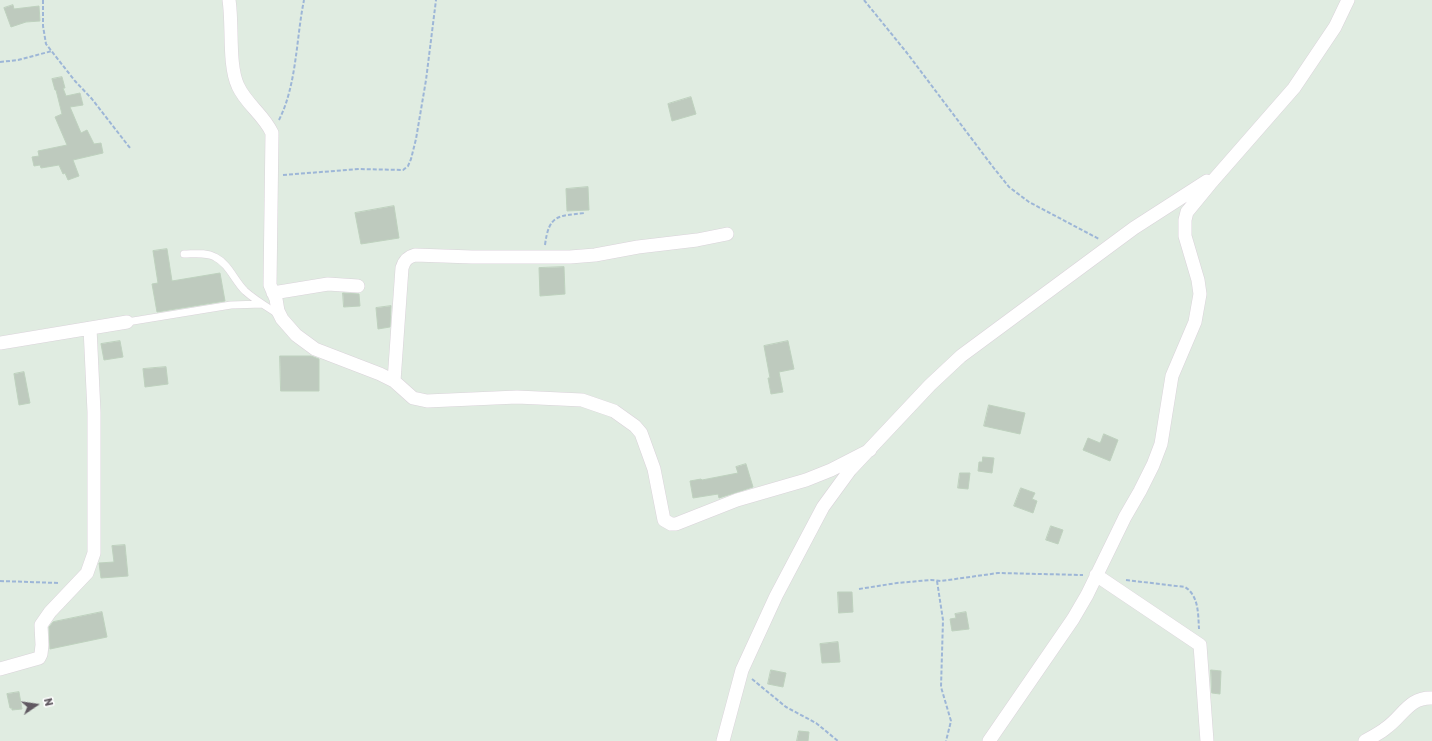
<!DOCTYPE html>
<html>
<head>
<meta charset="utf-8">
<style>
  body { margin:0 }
  #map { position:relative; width:1432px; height:741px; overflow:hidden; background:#e0ece1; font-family:Rubik,sans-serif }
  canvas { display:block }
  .north { position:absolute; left:16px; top:685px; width:40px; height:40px; -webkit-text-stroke:3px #fff; paint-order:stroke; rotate:77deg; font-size:11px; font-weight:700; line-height:16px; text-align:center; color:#605961 }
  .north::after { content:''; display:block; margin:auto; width:14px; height:18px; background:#605961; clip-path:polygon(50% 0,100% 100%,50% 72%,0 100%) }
</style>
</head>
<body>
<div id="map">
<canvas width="1432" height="741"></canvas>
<div class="north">N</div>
</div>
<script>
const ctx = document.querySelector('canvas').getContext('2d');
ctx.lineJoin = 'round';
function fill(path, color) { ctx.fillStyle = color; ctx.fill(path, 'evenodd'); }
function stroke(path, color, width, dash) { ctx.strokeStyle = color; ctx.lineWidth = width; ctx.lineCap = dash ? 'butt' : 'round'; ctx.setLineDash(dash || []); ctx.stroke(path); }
const building = new Path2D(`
  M13 5 14 9 39 6 40 21 26 22 11 27 4 8Z
  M62 77 65 88H63L66 96 80 93 83 105 70 107 81 133 87 130 94 144 101 143 103 153 73 160 79 176 68 180 65 173 63 174 59 165 41 168 40 165 34 166 32 157 39 156 38 151 67 145 55 117 62 114 56 90H55L52 79Z
  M691 97 696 114 672 121 668 104Z
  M588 187 589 210 567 211 566 189Z
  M394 206 399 238 361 244 355 213Z
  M167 249 172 281 220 273 225 301 157 312 152 284 158 283 153 251Z
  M564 267 565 294 540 296 539 268Z
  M343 293 359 294 360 306 344 307Z
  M391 306 390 327 378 329 376 308Z
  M120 341 123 357 104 360 101 344Z
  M788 341 794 369 779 372 783 392 771 394 768 378H770L764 346Z
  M280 356H311L319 359V391H281Z
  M166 367 168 384 145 387 143 369Z
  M24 372 30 403 19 405 14 374Z
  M989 405 1025 413 1020 434 984 426Z
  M1104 434 1118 440 1110 461 1083 450 1088 438 1100 443Z
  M983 457 994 458 992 473 978 471 979 462H982Z
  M746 464 753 487 722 497 719 498 718 494 693 498 690 481 701 479 702 480 738 473 736 467Z
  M960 473H970L968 489 958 488Z
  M1021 488 1035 493 1032 499 1037 501 1033 513 1014 506Z
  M1051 526 1063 530 1058 544 1046 540Z
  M125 545 128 576 101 578 99 563 114 562 112 546Z
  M838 592H852L853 612 839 613Z
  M102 612 107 637 50 649 49 627 53 622Z
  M966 612 969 629 952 631 950 619 956 618 955 614Z
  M838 642 840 662 822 663 820 644Z
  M771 670 786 673 783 687 768 684Z
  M1211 670 1221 671 1220 694 1212 693Z
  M19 692 22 709 12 710V708H10L7 694Z
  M799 731 809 732 808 741H797Z`);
fill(building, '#becabe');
stroke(building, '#bed1be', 1);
const lane = new Path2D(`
  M184 254C194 254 206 252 215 257 229 264 234 280 245 291 255 300 267 307 278 314
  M127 322 231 305 262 304`);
const street = new Path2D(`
  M229 0C233 25 228 65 238 86 246 104 264 115 272 133L270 285 276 299 278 311 282 319 296 335 315 349 380 374 394 381 413 398 427 401 517 397 582 400 614 411 635 426 641 433 654 469 664 520 671 524H676L737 500 806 480 831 470 870 450
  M273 293 328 284 358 286
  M0 343 127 322
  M394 381 402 268C404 261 407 257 415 255L472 257H570L595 255 638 247 697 240 727 234
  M1096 575 1200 645 1207 741
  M0 669 39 658 41 654 42 645 41 625 50 612 87 573 94 553V412L90 328
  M723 741 742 670 776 596 823 507 850 470 930 385 961 356 1134 228 1207 181
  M989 741 1073 619 1087 595 1125 517 1140 491 1153 465 1161 444 1172 376 1195 322 1200 294 1198 280 1185 236V220L1187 212 1210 184 1294 88 1335 27 1348 0
  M1365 741C1372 737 1380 733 1386 728 1403 716 1409 697 1432 698`);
stroke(lane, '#dad3da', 8);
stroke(street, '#dad3da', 14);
stroke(new Path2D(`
  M43 0V26L46 44 75 81 92 99 130 148
  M864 0 907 53 993 167 1009 187 1029 202 1099 239
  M0 62 18 60 52 51
  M279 120C297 84 296 39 304 0
  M283 175 359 169 403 170 408 166 411 159 416 139 426 80 436 0
  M545 245C549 214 558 216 585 213
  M1126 580 1185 587C1199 596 1198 614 1199 629
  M0 581 59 583
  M937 581 943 620 941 687 951 721 946 741
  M859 589 897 583 931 580 941 581 998 573 1083 575
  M752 679 786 707 816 723 838 741`), '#9db6d7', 2, [4, 2]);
stroke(lane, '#fff', 7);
stroke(street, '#fff', 13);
</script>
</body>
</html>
